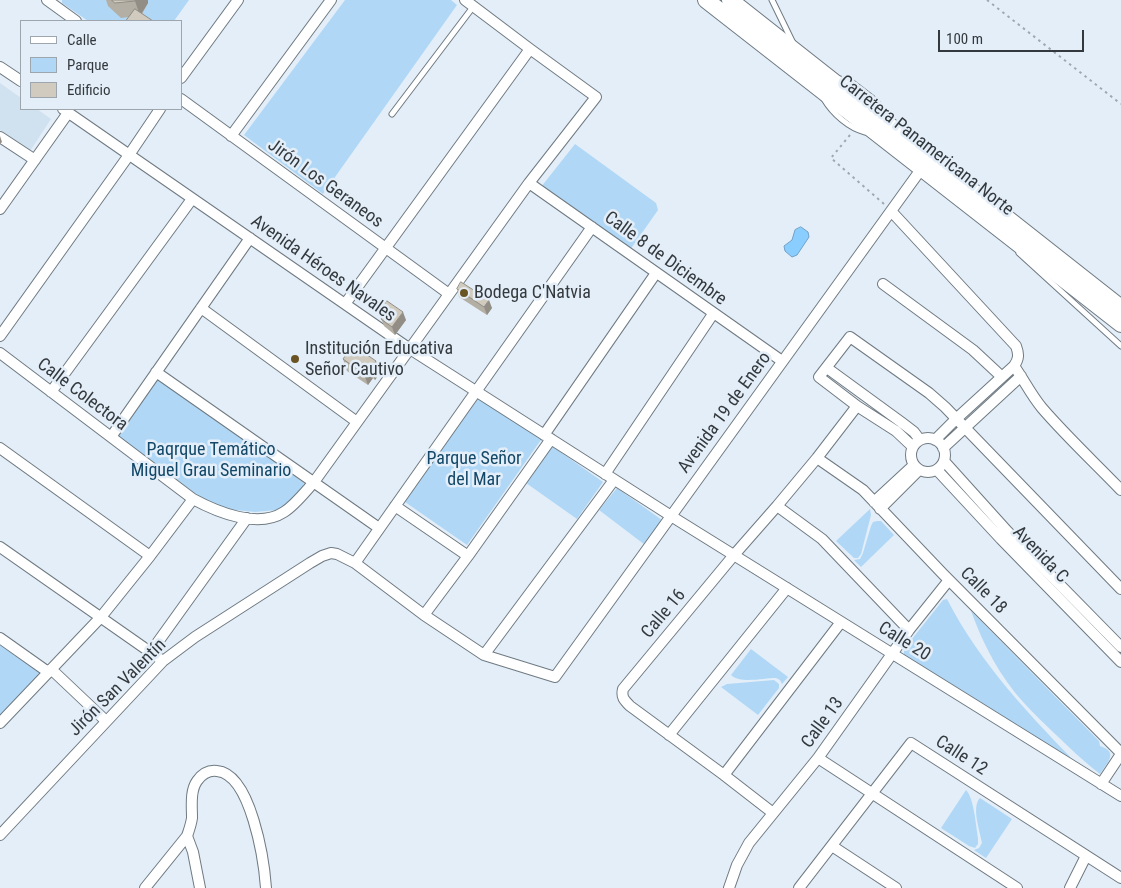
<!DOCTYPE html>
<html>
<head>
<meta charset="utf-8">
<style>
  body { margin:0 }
  #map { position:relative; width:1121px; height:888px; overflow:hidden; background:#e3eef8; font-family:"Roboto Condensed",sans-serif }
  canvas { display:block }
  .legend { position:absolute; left:20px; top:20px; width:162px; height:90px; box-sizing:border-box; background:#e3eef8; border:1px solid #9da6ad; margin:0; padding:6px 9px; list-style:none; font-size:15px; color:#34393d }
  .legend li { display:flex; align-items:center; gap:10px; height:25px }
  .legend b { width:25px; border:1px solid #9da6ad }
  .scale { position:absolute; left:938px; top:30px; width:146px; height:22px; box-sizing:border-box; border:2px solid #34393d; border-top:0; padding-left:6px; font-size:15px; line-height:18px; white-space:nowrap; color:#34393d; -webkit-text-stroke:4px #e3eef8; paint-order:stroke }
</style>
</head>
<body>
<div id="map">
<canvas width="1121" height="888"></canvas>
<ul class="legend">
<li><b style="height:6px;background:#fff"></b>Calle</li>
<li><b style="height:14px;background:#b0d8f6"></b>Parque</li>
<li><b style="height:14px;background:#d1cbbf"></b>Edificio</li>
</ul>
<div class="scale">100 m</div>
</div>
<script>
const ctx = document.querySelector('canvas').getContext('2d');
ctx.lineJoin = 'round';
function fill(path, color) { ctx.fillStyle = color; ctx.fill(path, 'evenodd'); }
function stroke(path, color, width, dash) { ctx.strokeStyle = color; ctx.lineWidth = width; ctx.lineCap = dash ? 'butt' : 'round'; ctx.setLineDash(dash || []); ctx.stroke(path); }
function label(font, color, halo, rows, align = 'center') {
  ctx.font = font + ' "Roboto Condensed",sans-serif'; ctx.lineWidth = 5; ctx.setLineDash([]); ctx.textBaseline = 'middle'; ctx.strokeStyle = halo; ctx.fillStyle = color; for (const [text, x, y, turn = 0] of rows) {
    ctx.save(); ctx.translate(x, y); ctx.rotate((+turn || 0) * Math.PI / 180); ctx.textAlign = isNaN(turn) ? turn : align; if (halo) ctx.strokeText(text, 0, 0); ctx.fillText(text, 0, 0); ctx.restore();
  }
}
fill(new Path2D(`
  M0 83 21 98V109H37L51 119 30 151 0 130Z`), '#d0e1ef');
fill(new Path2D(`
  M62 0H189L174 21H88L62 3Z
  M345 0H451L457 5 323 194 244 135Z
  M575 144 656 203 658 210 630 250 541 187Z
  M158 379 304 483 302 488 286 506 277 510 255 512 226 509 203 499 117 435Z
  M480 394 543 437 467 545 405 502Z
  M552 446 603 482 577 519 526 483Z
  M617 488 662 520 649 548 599 510Z
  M870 509 871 515 861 554 858 558H854L836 541Z
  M877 521H881L894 535 861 567 854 560 860 559 863 553 871 526 873 522Z
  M947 599C980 664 1033 719 1084 771L1021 729 1017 724H1012L904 655V651L908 650 909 648 908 644 943 600Z
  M971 611 1099 741 1100 746C1119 752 1107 763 1100 774 1083 761 1069 747 1054 733 1044 723 1034 714 1024 703 1000 677 983 644 971 611Z
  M0 643 42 672 0 719Z
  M751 649 788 677 782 684 780 680 776 678C764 678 740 684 731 675Z
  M774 680 779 684V688L758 715 721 687 727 684Z
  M966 790C974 798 976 826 978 838V844L975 848 969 846 941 828Z
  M980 798 1012 819 986 858 974 850 979 848 982 843C980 831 971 807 980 798Z`), '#b0d8f6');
const water = new Path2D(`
  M801 227 808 232 809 237 797 255 792 257 785 251 784 246 792 240 795 230Z`);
fill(water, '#89ceff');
stroke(water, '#70a1c5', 1);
const service = new Path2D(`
  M772 0 793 43
  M839 79 850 81 876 101 882 112
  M824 99C833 114 849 128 865 132
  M392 114 473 7
  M1019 253 1121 346`);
const minor = new Path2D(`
  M47 0 76 21
  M0 67 21 81
  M181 78 238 0
  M181 99 449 294
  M63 109 410 349 679 521 1121 796
  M231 136 331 0
  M0 137 35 160
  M529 183 782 361
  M0 209 68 113
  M891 211 1016 346C1019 354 1019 359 1014 366L956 419 935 440
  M883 284 973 350 1002 377
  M345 304 530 49
  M201 308 357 422
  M0 336 129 155 160 109
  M0 353 193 499C217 512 258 529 284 512 295 505 305 492 314 482L529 183 596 97 530 49 465 0
  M1014 366C1024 380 1031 395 1042 408 1067 437 1095 463 1121 490
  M827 368 901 422 914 432 920 440
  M156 372 379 528
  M51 392 192 199
  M544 435 656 273
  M111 437 250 238
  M911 455a17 17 0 1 1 34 0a17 17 0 1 1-34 0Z
  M913 447 896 431 857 406 819 377 850 337 929 393 945 407 1121 589
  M0 448 150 556
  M943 448 1021 376
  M817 458 863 490 943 574 1121 753
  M944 461 1008 532 1121 647
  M937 470 1001 539 1121 662
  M605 474 713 314
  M874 502 914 465
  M395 506 468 556
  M777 506 822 539 909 630
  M880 509 919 470
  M0 547 163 661
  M355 563 592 227
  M424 615 468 556 551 439
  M0 638 48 672
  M150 653 247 518
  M484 655 614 480
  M51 669 106 721
  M0 723 101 617 150 556 193 499
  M669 735 787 588
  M818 758 1017 888
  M724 775 841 622
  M1101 784 1121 754
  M773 813 724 775 630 706C624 700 621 697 623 689L734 555 777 506 817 458 857 406
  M0 835 163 661 195 637 310 563 322 556 331 553 337 554 355 563 424 615 484 655 555 677 922 168
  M187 836 193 852 200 888
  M832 846 896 888
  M145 888 187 836C189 830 191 825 192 818 192 806 190 791 197 781 202 774 209 770 217 771 251 774 264 860 266 888
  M729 888 737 865 749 843 818 758 909 630 949 580
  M799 888 911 743 1121 878
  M1070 888 1086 856`);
const trunk = new Path2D(`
  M706 0 1121 324
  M730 0 1121 308`);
stroke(service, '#6f7a82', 7);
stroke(minor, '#6f7a82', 12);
stroke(trunk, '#6f7a82', 18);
stroke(new Path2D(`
  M987 0 1121 104
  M850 135 831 158 884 204`), '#9fa8b0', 2, [2.5, 4]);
stroke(service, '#fff', 5);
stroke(minor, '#fff', 10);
stroke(trunk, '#fff', 16);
fill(new Path2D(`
  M106 0H148V3L142 14 129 17 121 18 108 6Z
  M457 289 492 308 487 315 459 297Z
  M379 313 406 320 395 335 384 326Z
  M352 355 380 373 375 380 373 378 368 385 347 371 343 359Z`), '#b4afa4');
fill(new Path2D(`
  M135 0H148V3L140 16 135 1Z
  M0 136 2 142 0 144Z
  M489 300 492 308 487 315 484 307Z
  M403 312 406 320 395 335 392 327Z
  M376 361 380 373 375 380 371 368Z
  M369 367 373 378 368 385 364 374Z`), '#928e86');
const building = new Path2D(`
  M112 0H135V1L115 3Z
  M135 9 153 21H126Z
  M461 282 489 300 484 307 457 289Z
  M387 301 403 312 392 327 381 319 383 316 379 313Z
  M357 348 376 361 371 368 369 367 364 374 343 359 348 352 352 355Z`);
fill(building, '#d1cbbf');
stroke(building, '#928e86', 1);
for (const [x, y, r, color] of [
  [464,293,5,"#6a5323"],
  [295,359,5,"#6a5323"]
]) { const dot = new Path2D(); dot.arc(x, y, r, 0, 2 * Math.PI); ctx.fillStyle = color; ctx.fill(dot); stroke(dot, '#e3eef8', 2); }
label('18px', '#34393d', '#e3eef8', [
  ["Carretera Panamericana Norte",926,146,38],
  ["Jirón Los Geraneos",325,184,36],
  ["Calle 8 de Diciembre",665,259,36],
  ["Avenida Héroes Navales",323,269,35],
  ["Calle Colectora",82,395,37],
  ["Avenida 19 de Enero",725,413,-54],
  ["Avenida C",1040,555,46],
  ["Calle 18",983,591,45],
  ["Calle 16",664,614,-50],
  ["Calle 20",904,642,32],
  ["Jirón San Valentín",118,688,-45],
  ["Calle 13",823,723,-54],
  ["Calle 12",961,756,33]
]);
label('18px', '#34393d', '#e3eef8', [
  ["Bodega C'Natvia",474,293],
  ["Institución Educativa",305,349],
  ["Señor Cautivo",305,370]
], 'left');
label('18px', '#124767', '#e3eef8', [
  ["Paqrque Temático",211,450],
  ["Miguel Grau Seminario",211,471],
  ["Parque Señor",474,459],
  ["del Mar",474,480]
]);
</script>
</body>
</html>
